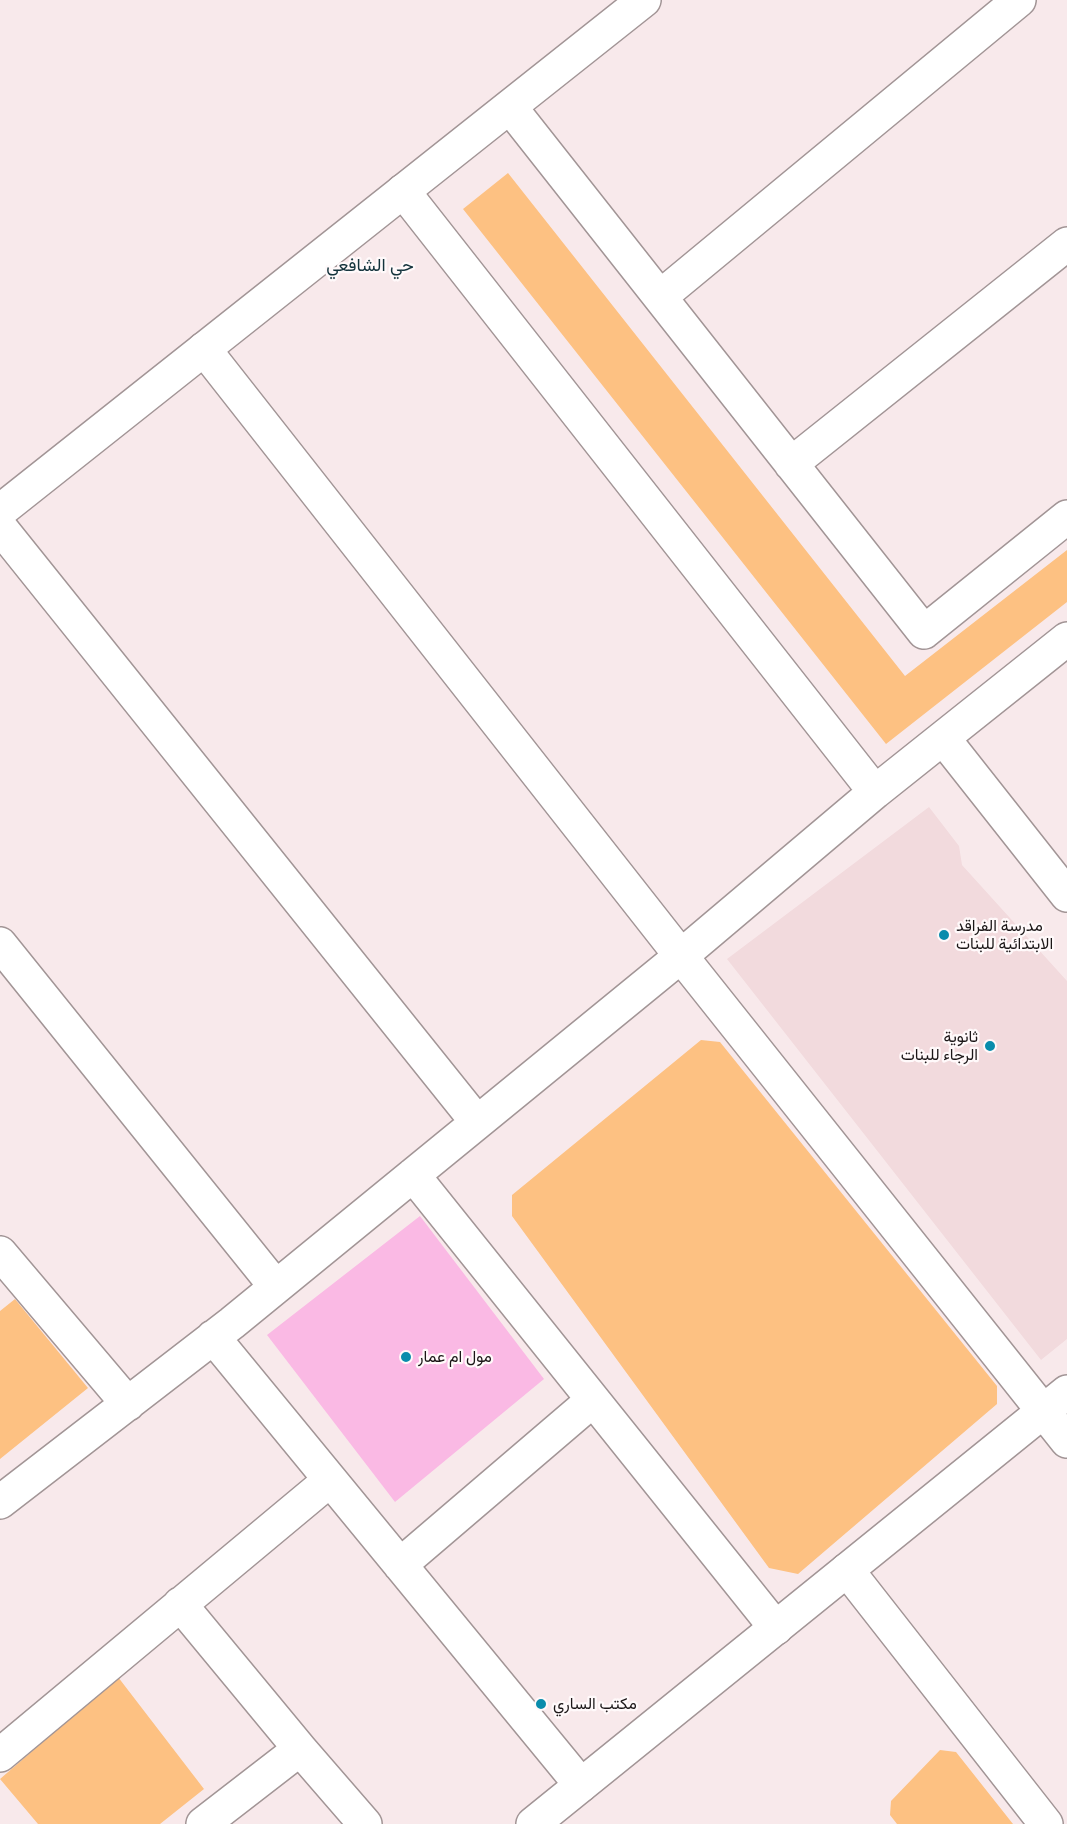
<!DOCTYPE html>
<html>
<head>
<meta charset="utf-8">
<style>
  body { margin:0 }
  canvas { display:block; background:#f8e9eb }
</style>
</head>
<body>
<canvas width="1067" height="1824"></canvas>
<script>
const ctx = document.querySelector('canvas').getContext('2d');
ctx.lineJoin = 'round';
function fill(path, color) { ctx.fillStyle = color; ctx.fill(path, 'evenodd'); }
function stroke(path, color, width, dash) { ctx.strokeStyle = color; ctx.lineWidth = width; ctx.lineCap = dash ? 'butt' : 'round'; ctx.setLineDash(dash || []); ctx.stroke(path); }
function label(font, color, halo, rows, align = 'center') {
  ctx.font = font + ' Karla,Vazirmatn,sans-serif'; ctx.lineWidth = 4.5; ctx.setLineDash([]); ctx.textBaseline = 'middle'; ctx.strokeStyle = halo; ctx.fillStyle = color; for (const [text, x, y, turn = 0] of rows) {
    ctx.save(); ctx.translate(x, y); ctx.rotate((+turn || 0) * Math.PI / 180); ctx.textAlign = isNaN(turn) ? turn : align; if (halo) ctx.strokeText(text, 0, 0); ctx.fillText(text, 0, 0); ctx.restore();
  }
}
fill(new Path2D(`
  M929 807 959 846 962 865 1067 981V1339L1041 1360 727 959Z`), '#f2dadd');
fill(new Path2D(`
  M508 173 905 676 1067 550V602L886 744 463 209Z
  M701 1040 720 1042 997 1386V1404L798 1574 769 1568 512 1216V1195Z
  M15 1299 88 1388 0 1459V1311Z
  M118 1677 204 1789 160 1824H38L0 1779Z
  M940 1750 956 1752 1013 1824H897L890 1815 891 1801Z`), '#fdc182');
fill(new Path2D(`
  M420 1216 544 1379 395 1502 267 1335Z`), '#fab9e4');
const street = new Path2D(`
  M510 107 924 632 1067 517
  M403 191 875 792
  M660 297 1019 0
  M204 349 681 956 1067 1441
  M791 464 1067 244
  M0 527 477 1122
  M943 738 1067 895
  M0 944 276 1287
  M413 1175 776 1628
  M0 1253 128 1404
  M213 1337 581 1785
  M0 1502 232 1323 681 956 875 792 1067 639
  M400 1565 593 1400
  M847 1570 1046 1824
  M180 1604 300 1749
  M0 1755 330 1480
  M203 1824 300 1749 365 1824`);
const secondary = new Path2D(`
  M0 511 644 0
  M533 1824 1067 1392`);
stroke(street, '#a29596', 36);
stroke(secondary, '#a29596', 36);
stroke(street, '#fff', 33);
stroke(secondary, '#fff', 33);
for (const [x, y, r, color] of [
  [944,935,6,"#098cac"],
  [990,1046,6,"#098cac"],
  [406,1357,6,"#098cac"],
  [541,1704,6,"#098cac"]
]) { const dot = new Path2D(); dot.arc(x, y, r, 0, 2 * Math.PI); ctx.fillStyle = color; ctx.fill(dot); stroke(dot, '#fff9fa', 2); }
label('16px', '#1b1617', '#fff9fa', [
  ["مدرسة الفراقد",956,926],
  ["الابتدائية للبنات",956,944],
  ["ثانوية",978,1037,"right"],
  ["الرجاء للبنات",978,1055,"right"],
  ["مول ام عمار",418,1357],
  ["مكتب الساري",553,1704]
], 'left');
label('18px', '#14333c', '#fff9fa', [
  ["حي الشافعي",370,266]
]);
</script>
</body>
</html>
